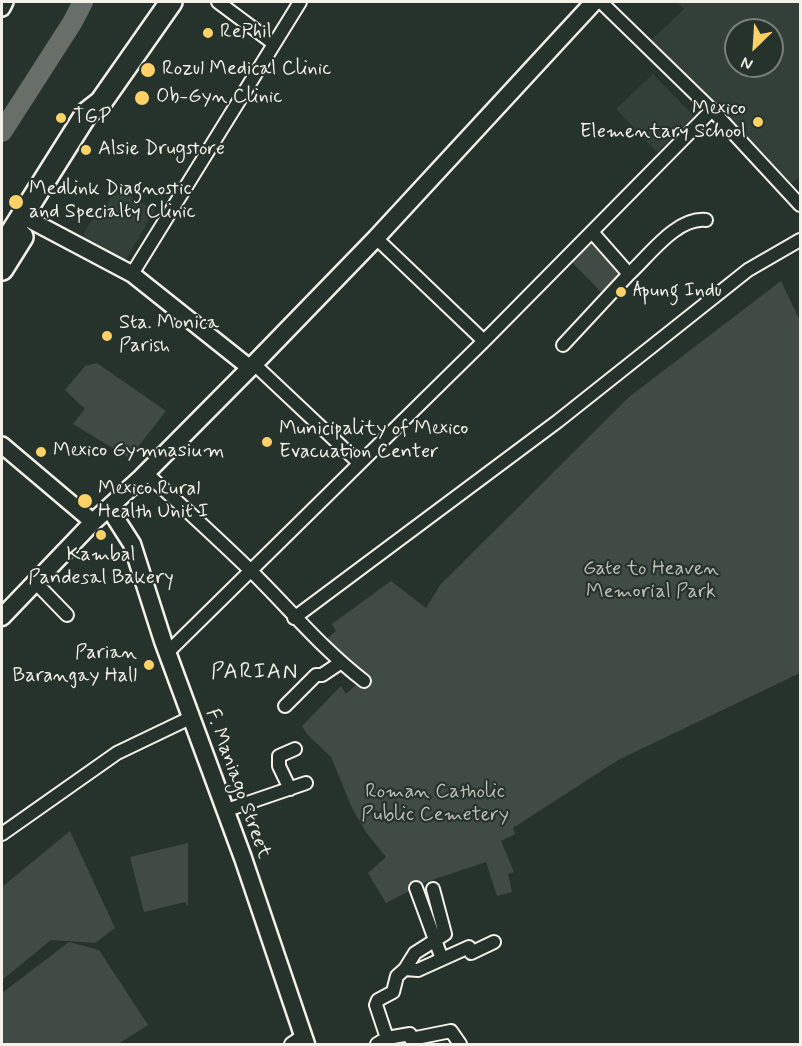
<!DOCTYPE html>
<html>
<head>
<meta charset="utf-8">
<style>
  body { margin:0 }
  #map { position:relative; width:802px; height:1046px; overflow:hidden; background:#26332d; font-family:Mynerve,sans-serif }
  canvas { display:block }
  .frame { position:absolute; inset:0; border:3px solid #f4f1e8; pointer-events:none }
  .north { position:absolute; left:724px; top:18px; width:60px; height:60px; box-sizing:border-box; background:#26332d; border:2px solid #787f78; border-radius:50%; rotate:205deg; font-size:16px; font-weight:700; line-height:24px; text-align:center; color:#f4f1e8 }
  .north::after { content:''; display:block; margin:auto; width:21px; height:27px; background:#ffd166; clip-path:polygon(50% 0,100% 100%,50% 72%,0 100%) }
</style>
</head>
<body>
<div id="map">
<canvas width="802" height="1046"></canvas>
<div class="frame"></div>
<div class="north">N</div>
</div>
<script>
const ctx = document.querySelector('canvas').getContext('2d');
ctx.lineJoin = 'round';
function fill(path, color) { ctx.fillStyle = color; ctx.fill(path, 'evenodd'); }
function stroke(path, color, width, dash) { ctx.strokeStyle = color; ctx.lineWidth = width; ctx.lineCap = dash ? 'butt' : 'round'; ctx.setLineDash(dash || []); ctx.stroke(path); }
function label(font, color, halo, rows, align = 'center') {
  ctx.font = font + ' Mynerve,sans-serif'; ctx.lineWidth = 4.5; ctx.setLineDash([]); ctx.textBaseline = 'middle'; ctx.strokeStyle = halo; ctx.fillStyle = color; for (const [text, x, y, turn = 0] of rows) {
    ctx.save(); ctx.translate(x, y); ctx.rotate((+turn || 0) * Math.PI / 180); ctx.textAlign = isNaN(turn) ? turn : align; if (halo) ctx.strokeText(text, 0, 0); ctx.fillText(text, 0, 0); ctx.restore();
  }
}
fill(new Path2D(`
  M677 2H800V177L783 189 643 48 684 9ZM736 30H772V66H736Z
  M653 74 694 116 657 152 616 109Z
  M116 188 155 210 122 266 79 243 98 207 104 210Z`), '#333f39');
fill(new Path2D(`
  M587 239 625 278 605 296 567 257Z
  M781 281 800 321V673L618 760 513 828 515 834 501 841 514 872 508 874 512 892 497 896 486 862 426 882 386 903 368 873 386 857 366 832 352 808 331 757 307 734 302 726 341 686 346 694 361 680 322 643 336 631 332 624 391 581 426 608 440 585 629 397Z
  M97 363 166 411 129 458 73 424 85 409 65 390 85 366Z
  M70 831 115 928 95 943 51 940 2 980V887Z
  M188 843V906L185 902 144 912 130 857Z
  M69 942 99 950 148 1025 118 1044H2V993Z`), '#414b45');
stroke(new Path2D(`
  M2 132 72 23 83 2`), '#676f68', 20);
const minor = new Path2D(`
  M218 2 273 43
  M601 2 712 110 800 205
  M376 238 484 341
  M132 274 300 2
  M629 274C649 256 676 217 706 220
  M563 345 629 274 592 232
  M254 364 358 462
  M146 473C181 505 216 537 250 570 288 607 321 648 364 681
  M36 583 67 615
  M294 618 558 421 748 270 800 240
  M168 652 484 341 712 110
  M285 706 316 675H322L340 663
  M290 789 279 766V756L295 749
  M224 811 306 783
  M2 834 117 753 190 718
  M416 888 442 959
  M405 969 415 953 445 934 433 889
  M387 1038 410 1034 411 1039 451 1031 460 1044
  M291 1044 303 1036
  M377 1044 387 1038 376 1005 378 1000 393 992 397 976 405 969 418 970 469 947 471 953 494 942`);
const tertiary = new Path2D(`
  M2 8 5 2
  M32 221 132 274 250 368
  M2 445 93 522`);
const secondary = new Path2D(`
  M109 508 132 544 163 641 243 858 306 1044
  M2 617 93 522 141 478 254 364 376 238 594 2`);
const trunk = new Path2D(`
  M2 248 87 113 101 102 171 2
  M2 269 22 237`);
stroke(minor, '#f4f1e8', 16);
stroke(tertiary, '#f4f1e8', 20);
stroke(secondary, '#f4f1e8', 21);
stroke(trunk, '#f4f1e8', 26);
stroke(minor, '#26332d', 12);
stroke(tertiary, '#26332d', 15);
stroke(secondary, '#26332d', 16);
stroke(trunk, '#26332d', 21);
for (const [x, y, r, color] of [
  [208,33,6,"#ffd166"],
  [148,70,8,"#ffd166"],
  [142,98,8,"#ffd166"],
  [61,118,6,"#ffd166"],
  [758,122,6,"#ffd166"],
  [86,150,6,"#ffd166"],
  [16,202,8,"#ffd166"],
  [621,292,6,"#ffd166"],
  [107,336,6,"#ffd166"],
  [267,442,6,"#ffd166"],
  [41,452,6,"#ffd166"],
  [85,501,8,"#ffd166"],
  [101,535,6,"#ffd166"],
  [149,665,6,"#ffd166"]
]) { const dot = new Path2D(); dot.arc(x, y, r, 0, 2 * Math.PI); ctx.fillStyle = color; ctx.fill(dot); stroke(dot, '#26332d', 2); }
label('20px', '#f4f1e8', '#26332d', [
  ["RePhil",220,33],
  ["Rozul Medical Clinic",162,70],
  ["Ob-Gyn Clinic",156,98],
  ["Mexico",746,110,"right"],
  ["Elementary School",746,133,"right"],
  ["TGP",73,118],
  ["Alsie Drugstore",98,150],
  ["Medlink Diagnostic",29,190],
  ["and Specialty Clinic",29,213],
  ["Apung Indu",633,292],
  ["Sta. Monica",119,324],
  ["Parish",119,347],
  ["Municipality of Mexico",279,430],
  ["Evacuation Center",279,453],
  ["Mexico Gymnasium",53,452],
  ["Mexico Rural",98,490],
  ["Health Unit I",98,513],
  ["Kambal",101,556,"center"],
  ["Pandesal Bakery",101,579,"center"],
  ["Parian",137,654,"right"],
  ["Barangay Hall",137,677,"right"]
], 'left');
label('20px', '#bebfb7', '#26332d', [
  ["Gate to Heaven",651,570],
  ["Memorial Park",651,593],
  ["Roman Catholic",435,793],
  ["Public Cemetery",435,816]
]);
label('20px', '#f4f1e8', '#26332d', [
  ["F. Maniago Street",237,784,70]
]);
ctx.letterSpacing = '1.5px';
label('22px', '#f4f1e8', '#26332d', [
  ["PARIAN",255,673]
]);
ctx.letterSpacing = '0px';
</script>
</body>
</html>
